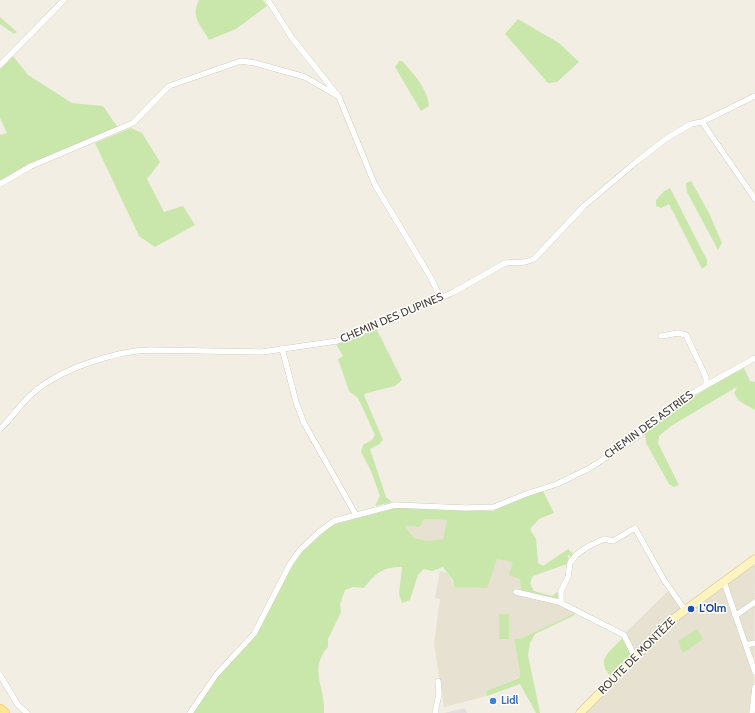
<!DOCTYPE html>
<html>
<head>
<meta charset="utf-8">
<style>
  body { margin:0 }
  canvas { display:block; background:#f2eee3 }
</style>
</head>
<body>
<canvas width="755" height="713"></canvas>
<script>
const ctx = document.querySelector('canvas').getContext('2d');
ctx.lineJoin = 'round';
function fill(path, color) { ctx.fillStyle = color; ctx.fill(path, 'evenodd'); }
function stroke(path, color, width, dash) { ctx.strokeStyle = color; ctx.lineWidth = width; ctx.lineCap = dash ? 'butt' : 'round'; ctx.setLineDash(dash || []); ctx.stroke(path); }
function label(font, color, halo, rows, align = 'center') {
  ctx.font = font + ' Cabin,sans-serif'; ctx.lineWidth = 3; ctx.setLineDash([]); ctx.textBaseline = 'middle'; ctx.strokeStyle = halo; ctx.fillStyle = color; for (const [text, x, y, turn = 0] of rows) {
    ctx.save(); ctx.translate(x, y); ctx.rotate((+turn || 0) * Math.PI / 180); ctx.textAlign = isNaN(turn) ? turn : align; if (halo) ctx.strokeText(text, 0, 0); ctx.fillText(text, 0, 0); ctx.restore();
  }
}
fill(new Path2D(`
  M424 519 447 520 443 539 428 541 414 538 405 526 420 527Z
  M497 559 513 561 521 579 520 589 555 600 577 612 522 638 514 639 520 673 518 678 486 691 487 696 444 707 434 644 440 599 435 598 440 571 447 573 450 576 454 587Z
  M755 559 754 713H580L635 657 626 632 669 590 684 609Z`), '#e6e1d1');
fill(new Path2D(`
  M199 0H263L267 6 236 29 209 40C201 25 190 17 199 0Z
  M0 17 17 32 14 34 0 24Z
  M518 19 559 43 579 62 557 82 548 83 505 34Z
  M13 56 28 75 72 103 103 106 118 128C78 145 37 159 0 182V135L7 133 0 118V69Z
  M399 61H402C413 73 428 89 429 106L421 111 395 67Z
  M131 128 142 133 160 162 147 179 164 212 183 206 195 225 155 247 139 236 95 143Z
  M691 181 709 213 722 243 718 250 687 192 686 183Z
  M670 188 707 260V265L702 269 669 204 661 208 656 206V200L664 191Z
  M376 328 402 380 395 386 367 393 364 395 383 440 378 445 370 449 386 497 392 502 375 506 380 496 371 471 361 452 363 445 372 440 375 435 358 398 349 391 338 359 343 356 336 344Z
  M744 368 750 381 755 382V410L739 401 734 393 737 388H735L671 426 659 436 658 443 679 485 674 487 669 484 646 443 645 433C676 407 708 386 744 368Z
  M543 491 554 513 539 519 530 529 536 539 538 563 543 566 568 549 574 555 571 557 569 555 567 556 569 558 567 564 533 576 530 583 534 591 552 596 559 591 558 600 521 593 520 579 509 575 513 562 497 559 487 588 454 587 453 580 443 567 432 571 424 569 418 575 410 600 402 603 399 594 402 567C382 567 376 573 364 588L353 587 345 590 340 604 341 612 328 639V647C308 669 326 688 324 713H192L216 678 249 643 288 572 302 552 332 525 396 508 493 511 525 496ZM424 519 447 520 443 539 428 541 414 538 405 526 420 527Z
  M577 612 573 616 535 634 530 643 528 655 540 713H536L520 684 487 696 486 691 519 678 520 673 514 639 522 638Z
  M499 614H509V639H499Z
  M697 629 703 639 683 653 678 641Z
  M623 637 631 654 627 661 611 676C593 659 614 649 623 637Z`), '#c9e7ab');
fill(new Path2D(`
  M465 708 467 713H444Z`), '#e2e0dc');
const street = new Path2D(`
  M268 0 292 38 339 97 375 185 431 278 440 297
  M0 65 64 0
  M702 122 755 199
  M0 184 31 166 133 123 169 86 241 61 255 63 305 77 339 97
  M661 336 678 333 686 335 706 377V385
  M282 348 296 402 304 423 356 515
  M0 429C12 418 21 403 33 393 60 369 115 351 150 350L262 352 337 341 369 329 454 292 505 263 525 262 534 259 584 206 636 162 667 138 691 124 702 122 755 96
  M724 582 755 672
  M516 592 559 602 624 635 635 657
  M561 603V591L568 577 570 563 576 555 587 547 604 539 613 541 635 528 664 580 685 610
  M735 616 755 602
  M746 645 755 643
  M0 675 18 705 27 713
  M190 713 216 675 254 634 290 564 300 550 319 532 334 521 395 505 466 508 494 507 526 494 557 484 590 468 637 437 666 412 696 391 755 358
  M435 713 439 694 438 681
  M752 713 755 687`);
const secondary = new Path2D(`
  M580 713 673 619 755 559`);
const primary = new Path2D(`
  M0 709 5 713`);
stroke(street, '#bdb7a6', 6);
stroke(secondary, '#d3c592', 9);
stroke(primary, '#e5c45f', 10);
stroke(street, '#fff', 5.5);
stroke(secondary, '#fff3c0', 8);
stroke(primary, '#ffe68f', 9);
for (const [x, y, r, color] of [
  [691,609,4,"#1a4fb4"],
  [493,701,4,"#3f7fe0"]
]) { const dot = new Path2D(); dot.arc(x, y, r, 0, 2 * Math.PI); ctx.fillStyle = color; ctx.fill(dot); stroke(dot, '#fff', 1.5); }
label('11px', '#443e33', '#fff', [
  ["CHEMIN DES DUPINES",392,318,-23],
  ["CHEMIN DES ASTRIES",649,425,-36],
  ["ROUTE DE MONTÈZE",637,656,-45]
]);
label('bold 11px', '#164399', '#fff', [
  ["L'Olm",699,609]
], 'left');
label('bold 11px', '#366cbe', '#fff', [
  ["Lidl",501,701]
], 'left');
</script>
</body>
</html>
